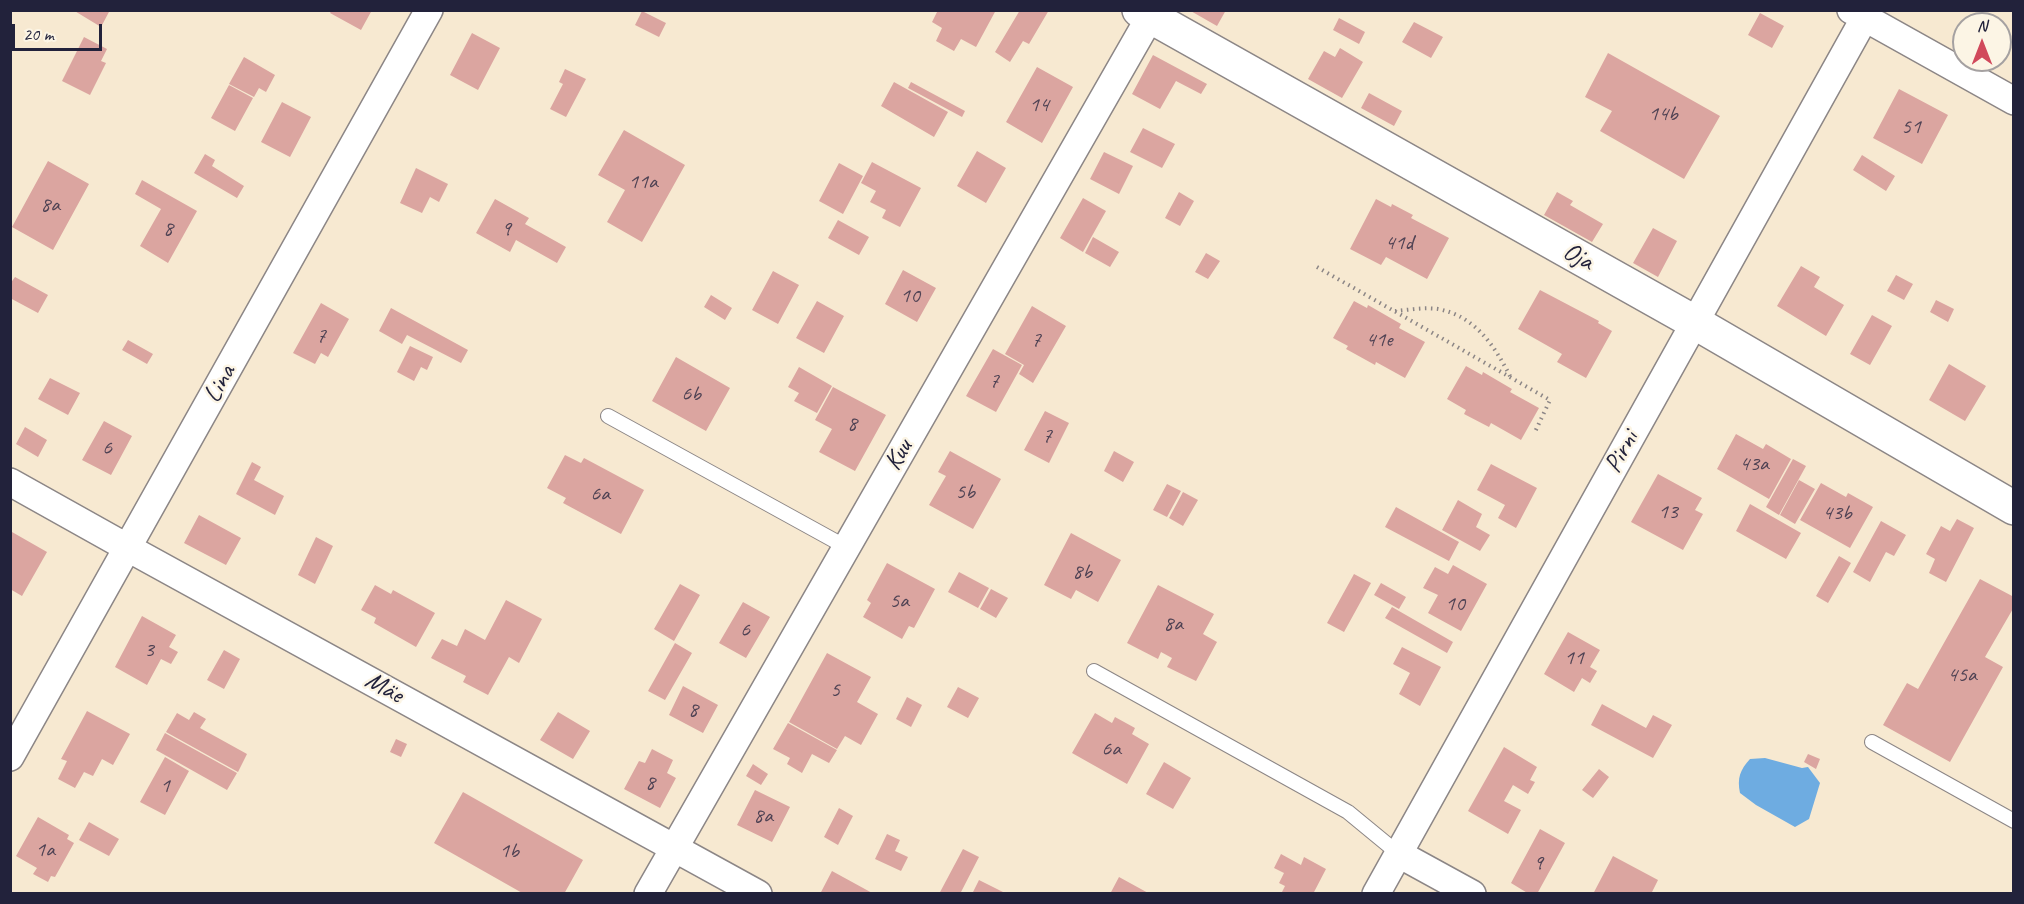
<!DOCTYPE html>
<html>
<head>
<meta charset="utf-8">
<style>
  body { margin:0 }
  #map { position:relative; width:2024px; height:904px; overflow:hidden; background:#f7e9d1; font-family:Caveat,sans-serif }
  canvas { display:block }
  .frame { position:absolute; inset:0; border:12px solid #22223b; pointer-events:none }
  .north { position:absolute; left:1952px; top:12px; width:60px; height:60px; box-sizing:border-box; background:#fcf5e5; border:2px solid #a5a1a1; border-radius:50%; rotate:0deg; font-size:16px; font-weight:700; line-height:24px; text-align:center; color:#22223b }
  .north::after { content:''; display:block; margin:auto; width:21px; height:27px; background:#d1495b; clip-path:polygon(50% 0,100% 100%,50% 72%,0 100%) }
  .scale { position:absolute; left:12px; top:24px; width:90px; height:27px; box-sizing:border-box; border:3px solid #22223b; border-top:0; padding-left:8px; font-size:18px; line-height:21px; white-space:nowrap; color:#22223b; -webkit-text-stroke:4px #fcf5e5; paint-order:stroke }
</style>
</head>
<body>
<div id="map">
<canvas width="2024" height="904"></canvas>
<div class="frame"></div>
<div class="north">N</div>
<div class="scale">20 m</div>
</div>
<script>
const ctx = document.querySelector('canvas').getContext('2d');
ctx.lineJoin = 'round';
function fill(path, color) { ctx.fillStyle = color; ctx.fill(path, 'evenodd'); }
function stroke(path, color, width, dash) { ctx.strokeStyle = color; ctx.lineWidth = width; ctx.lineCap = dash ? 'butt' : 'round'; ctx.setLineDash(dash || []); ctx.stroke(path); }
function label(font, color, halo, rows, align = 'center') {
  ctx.font = font + ' Caveat,sans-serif'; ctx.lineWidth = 5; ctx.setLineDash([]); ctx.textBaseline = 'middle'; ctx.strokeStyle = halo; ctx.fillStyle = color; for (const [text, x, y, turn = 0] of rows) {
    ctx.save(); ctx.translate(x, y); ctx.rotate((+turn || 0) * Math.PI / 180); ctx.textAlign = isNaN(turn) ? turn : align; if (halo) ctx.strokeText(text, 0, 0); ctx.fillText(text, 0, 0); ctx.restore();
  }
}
fill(new Path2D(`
  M1765 758 1802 768 1808 767 1820 783 1809 819 1795 827 1756 805 1740 793C1737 778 1740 770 1750 759Z`), '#6eace1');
fill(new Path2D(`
  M73 10H110L101 27Z
  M332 10H372L361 30 330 13Z
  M938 10H996L976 47 961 39 954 51 936 41 942 28 932 22Z
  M1020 10H1049L1029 44 1023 41 1010 62 995 52Z
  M1189 10H1226L1217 26Z
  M642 11 666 23 659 37 635 25Z
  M1760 13 1784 26 1772 48 1748 35Z
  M1339 18 1365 32 1359 44 1333 30Z
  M1414 22 1443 37 1431 58 1402 42Z
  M472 33 500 48 478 90 450 75Z
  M84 37 107 49 101 61 106 63 90 95 62 81Z
  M1340 48 1363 62 1342 98 1308 79 1324 51 1335 57Z
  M1608 53 1720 116 1684 179 1600 131 1612 111 1585 97Z
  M1153 55 1207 84 1201 94 1176 81 1160 109 1132 94Z
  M244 57 275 75 266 92 259 88 254 97 229 84Z
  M1037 67 1073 87 1042 143 1006 122Z
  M565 69 586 79 566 117 550 109 563 84 559 82Z
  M894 82 948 112 934 137 881 106Z
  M911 82 965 111 962 117 908 88Z
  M229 85 253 98 235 131 211 118Z
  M1899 89 1948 115 1922 164 1873 138Z
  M1369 93 1402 111 1394 126 1361 108Z
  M282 102 311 117 290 157 261 142Z
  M1143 128 1175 144 1162 168 1130 152Z
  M624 130 685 165 642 242 607 222 625 190 598 175Z
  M977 151 1006 168 986 203 957 186Z
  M1104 152 1133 166 1119 194 1090 179Z
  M205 154 215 160 212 166 244 186 237 198 194 173Z
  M1862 155 1895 176 1886 191 1853 170Z
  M48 161 89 184 53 250 12 227Z
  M872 162 921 188 900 227 882 218 886 210 870 202 876 191 861 183Z
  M839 163 863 176 843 214 819 201Z
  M416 168 448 184 439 202 430 197 422 213 400 203Z
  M142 180 197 211 168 263 140 246 161 209 135 194Z
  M1179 192 1194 201 1180 226 1165 218Z
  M1557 192 1573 201 1570 205 1603 224 1592 242 1544 215Z
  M1083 198 1106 211 1083 252 1060 238Z
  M495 199 529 218 525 224 566 247 557 263 516 240 510 252 476 233Z
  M1376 199 1391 207 1392 204 1413 215 1411 218 1449 238 1427 279 1386 257 1381 265 1350 249Z
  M838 220 869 237 859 255 828 238Z
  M1653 228 1677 241 1658 277 1633 263Z
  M1093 237 1119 252 1110 267 1085 253Z
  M1206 253 1220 261 1208 279 1195 272Z
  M1801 266 1820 277 1814 287 1844 305 1826 336 1777 306Z
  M903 270 936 288 917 322 885 304Z
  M773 271 799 285 778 324 752 310Z
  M1896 275 1913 284 1904 300 1887 291Z
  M15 277 48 295 38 313 10 298V284Z
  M1540 290 1599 321 1598 323 1612 331 1586 378 1557 362 1562 354 1518 329Z
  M711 295 732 308 725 320 704 307Z
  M1936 300 1954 309 1948 322 1930 312Z
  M817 301 844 316 824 353 796 338Z
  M1354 301 1367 308 1368 305 1401 324 1399 328 1425 342 1405 378 1376 362 1375 365 1346 349 1348 346 1333 338Z
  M321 303 349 319 328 357 321 353 315 364 293 353Z
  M1032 306 1066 326 1033 383 1019 374 1024 365 1005 354Z
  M391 308 468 350 461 363 407 335 402 344 379 331Z
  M1872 315 1892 326 1870 365 1850 354Z
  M128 340 153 354 147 364 122 350Z
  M410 346 433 357 427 370 421 367 414 381 397 372Z
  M993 349 1022 365 996 412 966 396Z
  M676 357 730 388 706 431 652 401Z
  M1949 364 1986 386 1965 421 1929 400Z
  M1466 366 1482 375 1483 372 1512 389 1510 392 1539 408 1521 440 1491 423 1489 427 1464 414 1466 410 1447 399Z
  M799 367 832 386 817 413 794 401 799 393 788 387Z
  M50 378 80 393 68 415 38 399Z
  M833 387 886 415 855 471 819 452 832 429 815 420Z
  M1045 411 1069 423 1049 463 1024 450Z
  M104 421 132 436 111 475 82 460Z
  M25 427 47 440 38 457 16 444Z
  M1736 434 1763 449 1766 444 1791 459 1769 499 1717 469Z
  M950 451 1001 479 973 529 929 505 946 476 938 472Z
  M1114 451 1134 462 1123 482 1104 471Z
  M565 455 581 463 584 458 644 490 621 534 563 503 566 498 547 488Z
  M1793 459 1806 466 1779 515 1766 507Z
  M252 462 261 467 254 480 284 496 275 515 236 494Z
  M1491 464 1537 488 1516 528 1498 518 1505 505 1477 490Z
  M1658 474 1702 498 1695 510 1703 514 1683 550 1631 522Z
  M1799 480 1815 489 1795 524 1780 515Z
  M1821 483 1846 497 1848 493 1873 507 1850 548 1800 520Z
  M1167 484 1181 491 1167 517 1153 510Z
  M1183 492 1198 500 1183 526 1169 518Z
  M1458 500 1482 514 1476 527 1490 535 1480 551 1442 530Z
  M1750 504 1801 533 1786 559 1736 531Z
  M1396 507 1459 542 1449 561 1385 527Z
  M199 515 241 538 226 565 184 543Z
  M1957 519 1974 528 1946 582 1929 573 1935 559 1926 554 1941 526 1950 531Z
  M1881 521 1906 535 1894 556 1886 552 1870 582 1853 572Z
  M12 532 47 552 22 596 10 589Z
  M1071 533 1121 560 1098 602 1076 590 1071 599 1044 585Z
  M316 537 333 546 315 584 298 575Z
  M1839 556 1851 563 1828 603 1816 596Z
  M887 563 935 589 914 628 909 626 902 639 863 617 871 603 867 600Z
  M1453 565 1487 584 1461 631 1428 613 1438 595 1423 588 1435 567 1448 574Z
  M959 572 989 588 978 608 948 592Z
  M1354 574 1371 583 1344 632 1327 623Z
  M1980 579 2014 597V607L1985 657 2003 667 1950 762 1883 725 1907 683 1918 689Z
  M1381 583 1406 597 1399 609 1374 595Z
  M680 584 700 595 674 641 654 629Z
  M375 585 391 594 393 590 435 613 416 647 374 623 376 618 361 610Z
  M1158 585 1214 614 1203 634 1217 642 1196 681 1167 667 1172 658 1161 652 1158 659 1127 643Z
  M991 589 1008 598 996 618 980 609Z
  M506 600 542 619 519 663 509 657 488 695 463 682 466 676 431 658 442 639 457 646 465 629 485 640Z
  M743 602 770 617 746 658 719 643Z
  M1392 607 1453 642 1447 653 1385 618Z
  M142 616 176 635 169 647 178 652 171 664 161 659 147 685 115 667Z
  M1568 632 1600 650 1590 667 1597 671 1590 683 1582 678 1574 692 1544 674Z
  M675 643 692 653 665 700 648 691Z
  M1402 647 1441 667 1420 706 1399 694 1410 673 1393 664Z
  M224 650 240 659 224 689 207 680Z
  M827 653 871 677 857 702 878 714 861 745 845 736 837 749 789 722Z
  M683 686 718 705 703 733 669 715Z
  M958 687 979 698 968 718 947 707Z
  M907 697 922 705 911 727 896 719Z
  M1602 704 1646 728 1653 715 1672 725 1653 758 1591 725Z
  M87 711 130 734 113 765 102 759 93 776 84 772 75 788 58 779 67 761 61 759Z
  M194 712 206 719 200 728 247 754 238 772 166 732 177 713 189 720Z
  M558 712 590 731 573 759 540 740Z
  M1095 713 1112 723 1115 717 1135 728 1132 734 1149 744 1127 784 1072 753Z
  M788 723 837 750 829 763 812 754 802 773 787 764 790 758 773 749Z
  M165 733 237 773 227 790 156 750Z
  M396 739 407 744 401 757 390 752Z
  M1504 747 1537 767 1530 780 1535 782 1528 794 1513 785 1504 801 1521 810 1508 834 1468 811Z
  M652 749 673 760 667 773 676 778 660 808 624 789 639 761 645 763Z
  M1808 754 1820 759 1816 769 1804 762Z
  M165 757 189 771 165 815 140 802Z
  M1164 762 1191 778 1173 809 1146 794Z
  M753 764 768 774 761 785 746 776Z
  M1599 769 1609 777 1593 798 1582 790Z
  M755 790 790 807 772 842 737 825Z
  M463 792 583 860 564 894H524L434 843Z
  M839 808 853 816 838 845 824 837Z
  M38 817 69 835 67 839 74 843 55 877 51 876 48 882 33 874 37 868 16 856Z
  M89 822 119 839 109 856 79 840Z
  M1540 829 1565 843 1537 894H1529L1511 883Z
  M887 834 900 840 895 851 908 857 901 871 875 859Z
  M963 849 979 857 960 894H939Z
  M1281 854 1301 865 1304 857 1326 869 1313 894H1281L1285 886 1279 883 1284 873 1274 868Z
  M1613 856 1658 880 1651 894H1593Z
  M832 871 874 894H820Z
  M1119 877 1150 894H1110Z
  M979 880 1007 894H972Z`), '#dba5a0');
const service = new Path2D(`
  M608 416 846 547
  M1094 671 1348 812 1399 854
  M1872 742 2014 821`);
const minor = new Path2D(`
  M1851 10 2014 101
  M10 482 128 548 758 894
  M10 757 429 10
  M1399 854 1472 894
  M648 894 1150 17
  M1376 894 1869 10`);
const tertiary = new Path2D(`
  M1139 10 1694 322 2014 508`);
stroke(service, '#8c8686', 16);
stroke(minor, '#8c8686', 30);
stroke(tertiary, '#8c8686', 36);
stroke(new Path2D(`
  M1317 267 1550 400 1534 434
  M1395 311C1409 310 1424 307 1438 309 1475 316 1494 345 1510 376`), '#8c8686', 4, [1.5, 4.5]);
stroke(service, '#fff', 14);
stroke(minor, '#fff', 27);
stroke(tertiary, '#fff', 33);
label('22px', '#504354', null, [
  ["14",1039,105],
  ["14b",1663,114],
  ["51",1911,127],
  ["11a",643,182],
  ["8a",50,205],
  ["8",168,229],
  ["9",506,229],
  ["41d",1399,243],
  ["10",910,296],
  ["7",321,336],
  ["7",1036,340],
  ["41e",1379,340],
  ["7",994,381],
  ["6b",691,394],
  ["8",852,424],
  ["7",1047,436],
  ["6",107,448],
  ["43a",1754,464],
  ["5b",965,492],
  ["6a",600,494],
  ["13",1668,512],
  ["43b",1837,513],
  ["8b",1082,572],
  ["5a",899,601],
  ["10",1455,604],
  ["8a",1173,624],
  ["6",745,630],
  ["3",149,650],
  ["11",1574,658],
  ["45a",1962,675],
  ["5",835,690],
  ["8",693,710],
  ["6a",1111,749],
  ["8",650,783],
  ["1",165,786],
  ["8a",763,816],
  ["1a",45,850],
  ["1b",509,851],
  ["9",1538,863]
]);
label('26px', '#22223b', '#fcf5e5', [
  ["Oja",1578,257,29],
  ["Lina",220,384,-61],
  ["Pirni",1622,452,-61],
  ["Kuu",899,455,-60],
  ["Mäe",384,688,29]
]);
</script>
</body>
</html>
